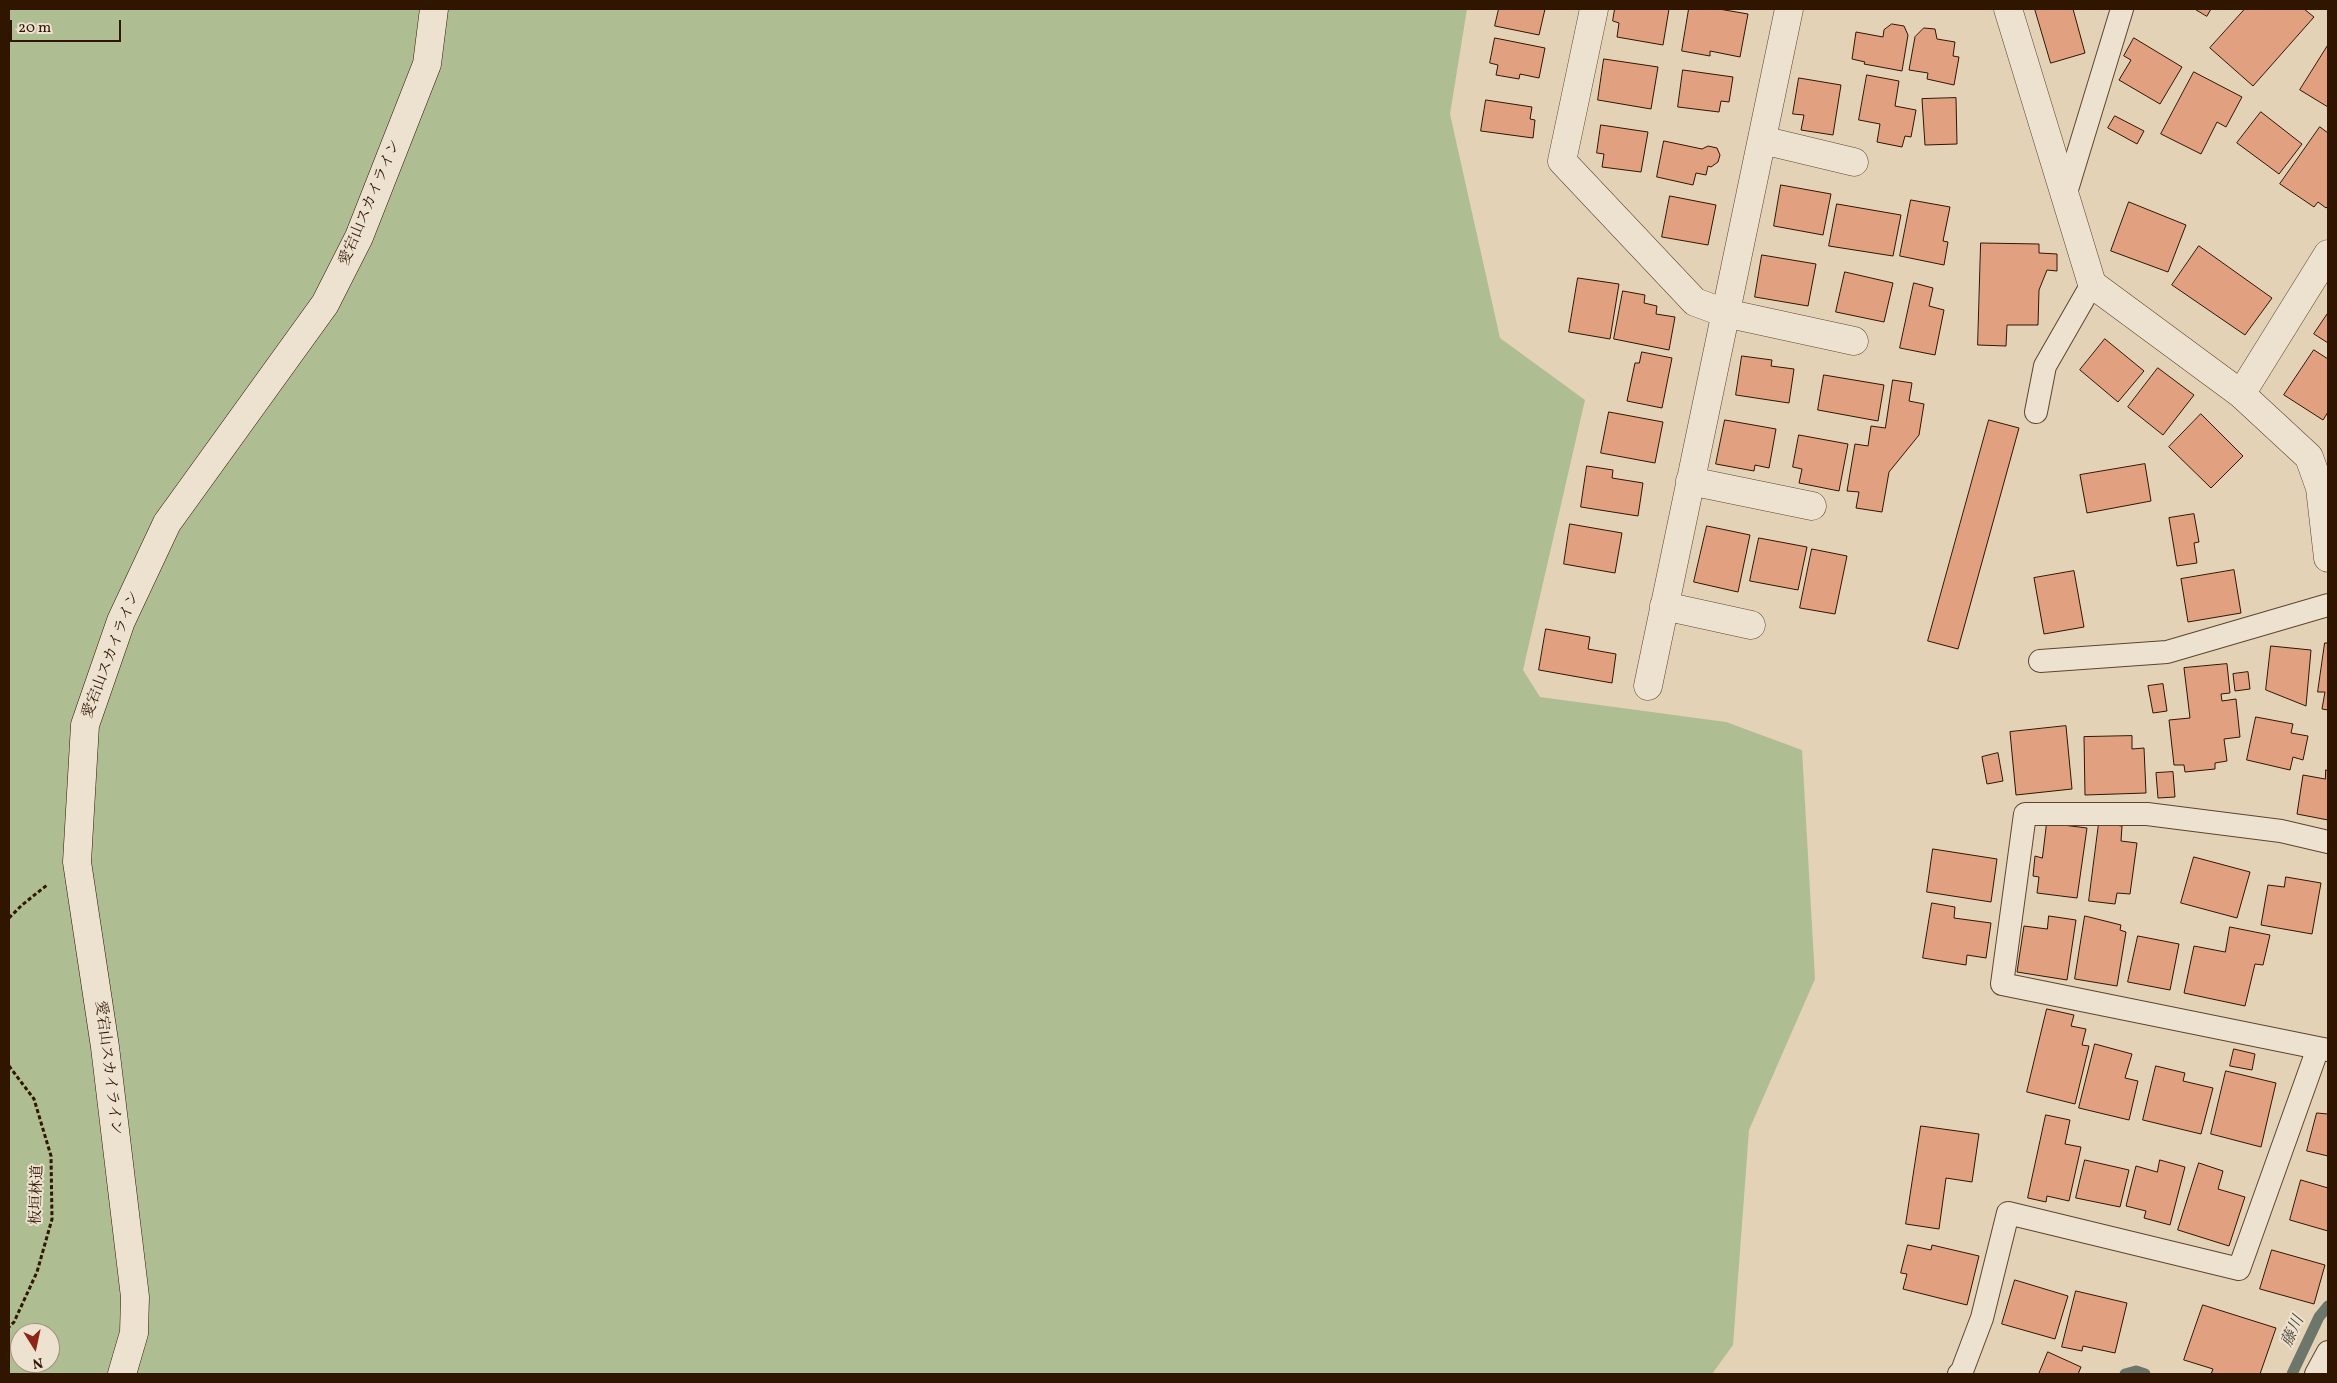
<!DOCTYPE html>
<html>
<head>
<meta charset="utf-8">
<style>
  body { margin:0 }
  #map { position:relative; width:2337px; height:1383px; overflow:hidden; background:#e4d2b7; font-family:Vollkorn,serif }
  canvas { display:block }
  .frame { position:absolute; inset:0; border:10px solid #301501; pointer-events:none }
  .north { position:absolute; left:10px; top:1323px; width:50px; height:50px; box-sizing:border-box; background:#ede2d0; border:1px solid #a1907d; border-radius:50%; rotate:170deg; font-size:14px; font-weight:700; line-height:20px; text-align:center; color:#301501 }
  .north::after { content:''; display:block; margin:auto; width:18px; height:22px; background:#8f2418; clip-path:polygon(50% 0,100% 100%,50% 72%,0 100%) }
  .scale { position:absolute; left:10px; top:20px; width:111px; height:22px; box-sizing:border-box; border:2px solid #301501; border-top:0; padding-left:6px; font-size:15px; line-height:18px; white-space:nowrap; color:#301501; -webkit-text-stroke:4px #ede2d0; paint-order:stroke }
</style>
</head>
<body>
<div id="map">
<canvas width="2337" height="1383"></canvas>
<div class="frame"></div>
<div class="north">N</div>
<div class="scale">20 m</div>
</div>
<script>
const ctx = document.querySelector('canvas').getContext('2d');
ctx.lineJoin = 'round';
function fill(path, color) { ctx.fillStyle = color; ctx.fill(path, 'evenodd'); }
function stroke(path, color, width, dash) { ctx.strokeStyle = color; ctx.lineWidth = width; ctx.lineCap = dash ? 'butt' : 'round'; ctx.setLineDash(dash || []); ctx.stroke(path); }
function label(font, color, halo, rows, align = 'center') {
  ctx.font = font + ' Vollkorn,"Noto Serif JP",serif'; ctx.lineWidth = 4; ctx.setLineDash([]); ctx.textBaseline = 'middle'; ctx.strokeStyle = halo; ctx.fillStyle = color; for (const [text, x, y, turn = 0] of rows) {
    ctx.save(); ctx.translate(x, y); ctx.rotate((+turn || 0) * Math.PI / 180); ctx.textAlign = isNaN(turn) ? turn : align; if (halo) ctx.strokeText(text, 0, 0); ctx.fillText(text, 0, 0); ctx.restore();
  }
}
fill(new Path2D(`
  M9 9H1467L1450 114 1500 338 1585 400 1523 670 1540 697 1726 722 1802 750 1815 979 1749 1130 1733 1345 1712 1374H9ZM20 1333H50V1363H20Z`), '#afbd92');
stroke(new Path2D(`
  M2125 1374 2136 1371 2145 1374
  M2292 1374 2319 1317 2328 1306`), '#6d766b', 11);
const building = new Path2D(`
  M1499 9H1545L1539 35 1495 26Z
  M1615 9H1669L1663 45 1617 37 1619 23 1613 21Z
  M1689 9H1719L1748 14 1740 57 1710 51V56L1682 51Z
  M2035 9H2073L2085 53 2051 63Z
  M2195 9H2211L2207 16Z
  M2245 9H2304L2314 17 2253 86 2210 48Z
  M1892 24 1904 26 1908 35 1902 71 1864 64 1865 62 1852 59 1856 32 1883 37 1884 30Z
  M1924 28 1935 29 1937 39 1955 42 1953 56 1959 57 1954 85 1927 79 1928 73 1909 70 1915 37Z
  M1495 38 1545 48 1539 78 1520 74 1519 79 1496 75 1498 65 1490 63Z
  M2134 38 2182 67 2160 104 2119 80 2131 60 2124 56Z
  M2328 45V107L2300 90Z
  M1604 59 1658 67 1651 109 1598 100Z
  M1683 70 1733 77 1729 102 1721 101 1719 112 1678 107Z
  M2194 72 2242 97 2226 127 2217 122 2201 154 2161 134Z
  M1867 75 1899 81 1895 106 1916 110 1911 137 1905 136 1902 147 1877 142 1880 124 1859 120Z
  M1799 78 1841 85 1833 135 1801 130 1804 115 1793 114Z
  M1956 98 1957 144 1925 145 1922 99Z
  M1486 100 1532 107 1530 119 1535 120 1533 138 1481 131Z
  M2261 112 2302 144 2279 174 2237 143Z
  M2115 116 2144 131 2137 144 2108 128Z
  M1601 125 1648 132 1641 172 1602 167 1604 154 1597 153Z
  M2320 127 2328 133V206L2326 208 2318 202 2314 207 2280 184Z
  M1664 141 1702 149 1708 146 1717 148 1720 155 1718 162 1711 167 1708 166 1706 175 1696 173 1693 185 1657 177Z
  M1781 185 1831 194 1823 235 1774 226Z
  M1670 196 1716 205 1708 245 1662 237Z
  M1911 200 1950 207 1943 241 1948 242 1944 265 1900 256Z
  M2129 202 2186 225 2168 272 2111 251Z
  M1837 204 1901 215 1893 256 1829 246Z
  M1981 243 2039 244V253L2057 254V271L2047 270 2039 290 2038 325H2007L2006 346 1978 345Z
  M2199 246 2272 298 2245 335 2172 285Z
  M1762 255 1816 264 1808 306 1755 297Z
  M1845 272 1893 283 1884 322 1836 312Z
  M1578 278 1619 284 1610 339 1569 332Z
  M1914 283 1933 288 1929 306 1944 310 1935 355 1900 348Z
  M1623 291 1645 295 1644 303 1657 306 1656 314 1675 317 1669 350 1614 339Z
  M2328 313V343L2314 334Z
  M2105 339 2144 371 2118 402 2080 370Z
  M2314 350 2328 359V412L2323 420 2284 395Z
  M1642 352 1672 358 1662 408 1627 401 1635 363H1639Z
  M1742 356 1772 360 1771 366 1794 369 1789 403 1736 395Z
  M2158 368 2194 395 2163 435 2128 407Z
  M1824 375 1884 385 1878 421 1818 410Z
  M1893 380 1912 383 1909 401 1924 404 1919 435 1889 472 1882 512 1856 508 1859 492 1847 491 1855 444 1868 446 1871 426 1885 428Z
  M1609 412 1663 422 1655 463 1601 453Z
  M2201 414 2243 456 2211 488 2169 447Z
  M1725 420 1776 429 1769 468 1755 465 1754 471 1716 464Z
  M1989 420 2019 428 1958 649 1928 641Z
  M1799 435 1848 444 1839 491 1799 483 1802 469 1793 467Z
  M2145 464 2151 501 2087 513 2080 475Z
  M1587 466 1613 470 1612 478 1643 483 1638 516 1581 507Z
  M2194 514 2199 542 2194 543 2197 563 2177 566 2169 518Z
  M1570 524 1622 533 1615 573 1564 564Z
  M1707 526 1750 535 1738 592 1694 582Z
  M1759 538 1807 547 1798 590 1750 581Z
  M1812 549 1847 556 1835 614 1800 608Z
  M2234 570 2241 613 2188 622 2181 579Z
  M2074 571 2084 627 2044 634 2034 578Z
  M1546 629 1590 637 1588 649 1616 654 1612 683 1539 670Z
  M2325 643H2328V710L2322 709 2325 692H2318Z
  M2271 646 2311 650 2306 706 2266 690Z
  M2227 664 2230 693 2221 694 2222 701 2236 699 2240 737 2224 739 2227 761 2215 763V769L2185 772 2184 765H2174L2169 720 2190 718 2184 668Z
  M2248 672 2250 689 2235 691 2233 674Z
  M2163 684 2167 711 2153 713 2148 686Z
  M2256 717 2293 724 2291 733 2308 736 2303 760 2293 757 2290 770 2247 760Z
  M2066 726 2072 789 2016 795 2010 732Z
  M2132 736V749L2144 748 2146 793 2085 795 2084 737Z
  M1998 753 2003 781 1987 784 1982 757Z
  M2326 770 2328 771V820L2297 814 2303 775 2325 779Z
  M2173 772 2175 797 2158 798 2156 773Z
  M2047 823 2087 828 2077 898 2037 893 2039 877 2033 876 2035 856 2042 858Z
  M2099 823 2122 826 2121 841 2137 843 2130 894 2117 893 2115 904 2089 901Z
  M1933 849 1997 859 1991 902 1927 892Z
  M2194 857 2250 872 2237 918 2181 903Z
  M2286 877 2321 883 2312 934 2261 925 2268 885 2284 887Z
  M1932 903 1955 907 1954 918 1991 923 1986 958 1967 955 1966 965 1923 958Z
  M2049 916 2076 920 2067 980 2017 972 2024 926 2047 929Z
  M2085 916 2121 925 2120 930 2126 932 2117 986 2075 979Z
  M2230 927 2270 935 2263 965 2255 964 2245 1006 2184 993 2194 946 2225 952Z
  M2138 936 2179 944 2170 990 2128 982Z
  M2047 1009 2074 1015 2071 1026 2086 1029 2082 1045 2089 1046 2075 1104 2027 1092Z
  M2095 1044 2132 1054 2125 1078 2138 1081 2129 1120 2079 1108Z
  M2234 1049 2255 1054 2252 1070 2230 1066Z
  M2156 1066 2185 1073 2183 1081 2213 1088 2201 1134 2143 1120Z
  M2226 1071 2276 1083 2261 1147 2211 1134Z
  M2317 1113 2328 1114V1156L2307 1151Z
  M2046 1115 2070 1120 2065 1144 2081 1147 2069 1201 2047 1196 2046 1202 2028 1198Z
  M1921 1126 1979 1134 1972 1182 1946 1178 1939 1229 1906 1224Z
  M2085 1160 2129 1170 2120 1207 2076 1198Z
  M2160 1160 2185 1167 2170 1225 2144 1218 2146 1211 2126 1206 2136 1166 2157 1172Z
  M2199 1163 2223 1171 2218 1189 2245 1197 2229 1246 2178 1230Z
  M2301 1180 2328 1188V1231L2290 1220Z
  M1908 1245 1931 1250 1932 1245 1979 1256 1967 1305 1903 1289 1907 1274 1901 1273Z
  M2272 1250 2325 1265 2314 1304 2260 1289Z
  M2015 1280 2068 1296 2055 1339 2002 1324Z
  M2076 1291 2127 1303 2115 1353 2083 1346 2082 1351 2062 1347Z
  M2203 1305 2276 1328 2260 1374H2211L2213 1369 2184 1360Z
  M2048 1352 2081 1367 2078 1374H2039Z`);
fill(building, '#e1a180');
stroke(building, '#301501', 1);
const lane = new Path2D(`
  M2065 196 2122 9
  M2036 412 2045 366 2092 284
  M2040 661 2167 652 2328 605
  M2328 842 2281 831 2147 814H2025L2002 984 2328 1050
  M1959 1374 1962 1371 1982 1318 2008 1213 2239 1269 2318 1048
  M2316 1374 2328 1352`);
const street = new Path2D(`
  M1594 9 1562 161 1695 302 1725 313 1854 341
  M2008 9 2092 284 2241 394 2309 457 2320 488 2328 558
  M1762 140 1854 162
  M2241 394 2328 254
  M1690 481 1812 506
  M1664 606 1751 625
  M1648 686 1789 9`);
const secondary = new Path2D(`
  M122 1374 134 1333 135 1297 105 1047 77 862 85 725 121 621 167 523 325 304 359 237 427 64 434 9`);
stroke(lane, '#5d442e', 24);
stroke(street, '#5d442e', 29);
stroke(secondary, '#301501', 29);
stroke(new Path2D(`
  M9 918 22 905 47 885
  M9 1066 34 1099 51 1156 52 1219 37 1272 14 1322 9 1327`), '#301501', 3, [4, 2.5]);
stroke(lane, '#ede2d0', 22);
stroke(street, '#ede2d0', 28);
stroke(secondary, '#ede2d0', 28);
label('15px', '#301501', '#ede2d0', [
  ["愛宕山スカイライン",371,203,-67],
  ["愛宕山スカイライン",112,655,-69],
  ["愛宕山スカイライン",107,1068,83],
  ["板垣林道",38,1195,-88]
]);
label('italic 16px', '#4e4636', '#ede2d0', [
  ["藤川",2294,1332,-65]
]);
</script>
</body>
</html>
